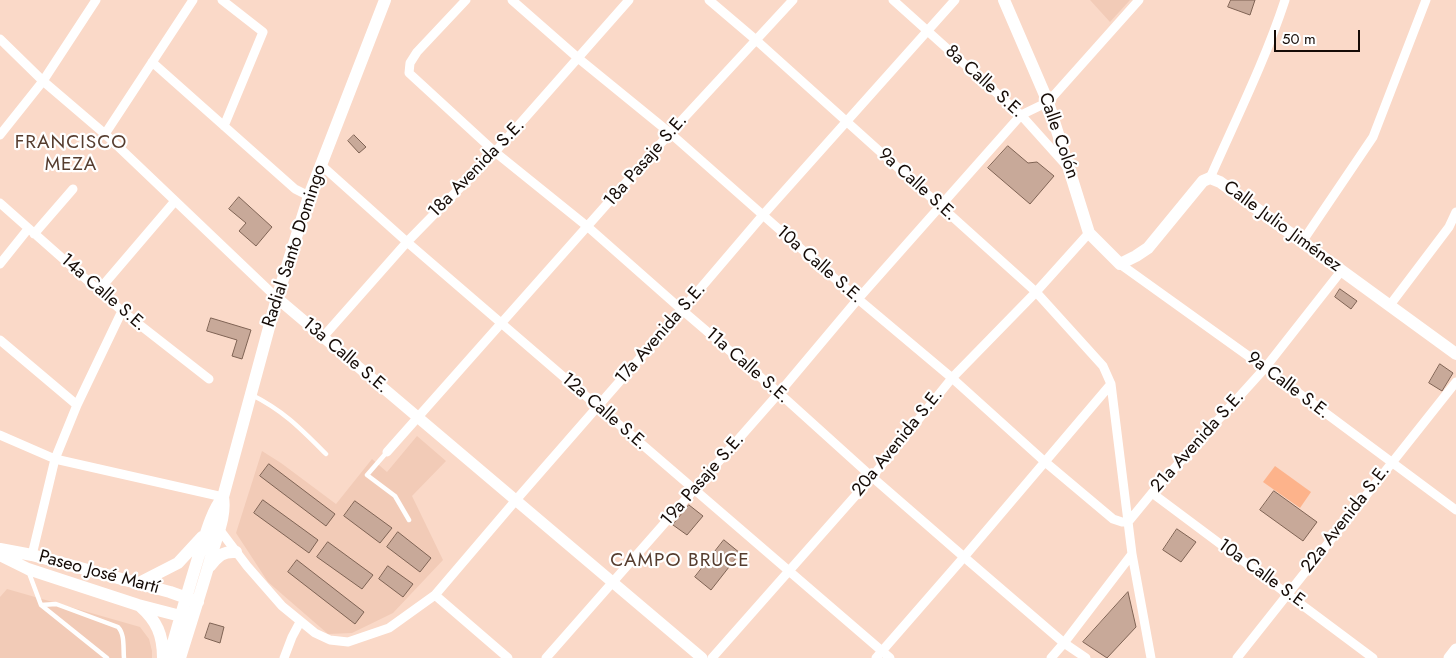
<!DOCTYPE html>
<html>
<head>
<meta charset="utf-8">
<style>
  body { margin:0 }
  #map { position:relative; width:1456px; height:658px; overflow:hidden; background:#fad9c8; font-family:Jost,sans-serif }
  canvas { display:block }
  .scale { position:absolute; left:1274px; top:30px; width:86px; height:22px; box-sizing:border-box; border:2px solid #150b06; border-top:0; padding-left:6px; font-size:15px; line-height:18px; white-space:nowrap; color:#150b06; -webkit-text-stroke:4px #fff; paint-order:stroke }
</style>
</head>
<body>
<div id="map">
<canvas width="1456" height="658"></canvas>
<div class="scale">50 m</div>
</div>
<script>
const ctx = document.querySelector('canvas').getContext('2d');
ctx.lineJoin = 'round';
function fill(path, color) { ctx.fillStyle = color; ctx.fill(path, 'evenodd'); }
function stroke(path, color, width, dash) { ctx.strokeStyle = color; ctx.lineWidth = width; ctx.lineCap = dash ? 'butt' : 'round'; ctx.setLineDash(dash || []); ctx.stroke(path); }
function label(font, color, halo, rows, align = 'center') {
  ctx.font = font + ' Jost,sans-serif'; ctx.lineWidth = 4.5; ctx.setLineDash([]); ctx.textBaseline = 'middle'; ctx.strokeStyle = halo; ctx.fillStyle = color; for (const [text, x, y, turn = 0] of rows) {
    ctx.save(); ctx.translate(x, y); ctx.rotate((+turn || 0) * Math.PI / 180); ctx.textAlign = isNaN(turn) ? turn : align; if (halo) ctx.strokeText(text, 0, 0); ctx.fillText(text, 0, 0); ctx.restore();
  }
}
fill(new Path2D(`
  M1090 0H1130L1110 22Z
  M417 436 446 461 412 496 443 560 393 613 352 633 328 634 268 582 236 533 262 451 281 463 336 504 372 459 387 472Z
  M7 589 140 627 149 639 152 651V658H0V597Z`), '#f2cbb7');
fill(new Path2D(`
  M1275 466 1311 492 1300 508 1263 482Z`), '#fdb38b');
const building = new Path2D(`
  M1231 0H1255L1250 15 1228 7Z
  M354 135 366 147 359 153 348 141Z
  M1008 146 1028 163 1037 162 1054 176 1030 204 988 168Z
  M239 197 272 227 256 246 239 231 246 223 229 209Z
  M1340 289 1357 301 1351 309 1335 297Z
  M211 318 251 330 242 359 232 356 237 340 207 331Z
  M1440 364 1453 373 1442 391 1429 383Z
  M269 464 335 514 326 526 260 476Z
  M1274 491 1317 522 1303 541 1260 510Z
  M263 500 318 540 309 553 254 513Z
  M355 501 392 528 380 543 344 516Z
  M689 505 703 516 687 535 673 525Z
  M1177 529 1196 542 1181 562 1163 550Z
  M398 532 431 558 420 572 387 547Z
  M724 540 740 553 711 590 695 577Z
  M328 542 373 575 362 589 317 557Z
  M297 560 364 612 355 624 288 572Z
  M388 566 413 584 403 597 379 579Z
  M1128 592 1136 627 1107 658 1083 642Z
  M210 623 224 627 220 643 205 638Z`);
fill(building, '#c8a999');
stroke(building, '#7f6354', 1);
stroke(new Path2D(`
  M252 395C284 411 301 429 326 454
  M387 452 367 475 395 496 409 520
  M29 573 41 605 107 658
  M41 605 56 604 118 627C125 634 123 648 124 658`), '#fff', 4.5);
stroke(new Path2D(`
  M222 0 263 32 224 126
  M466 0 417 52 410 63 409 73 495 152 588 227 682 310 779 393 872 477 964 557 1064 643 1086 658
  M512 0 578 58 670 133 858 299 952 378 1044 461 1113 519 1122 522 1129 521 1152 493 1265 368 1342 270
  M709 0 756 40 1036 292 1103 366 1111 384 1132 554 1151 658
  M893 0 1021 115 1065 164
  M0 39 43 81 105 134 277 298
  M152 62 295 189 309 196
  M105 134 193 0
  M0 135 43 81 96 0
  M320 164 407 242 890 658
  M1210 178C1236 119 1265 61 1285 0
  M0 203 122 311 209 379
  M34 234 73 189
  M1302 242 1373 137 1426 0
  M0 264 28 229
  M1120 264 1265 368 1456 510
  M99 290 175 201
  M1390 305 1449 227 1456 212
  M323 337 407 242 495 152 629 0
  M0 340 77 405
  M0 435 55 459 223 497
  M387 452 670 133 793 0
  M1152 493 1373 658
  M219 529 247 566 282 606 315 633 330 640 348 642 389 628 435 595 516 500 682 310 763 215 955 0
  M32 555 55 459 77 405 122 311
  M435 595 508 658
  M284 658 292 637 300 622
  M546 658 779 393 858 299 1021 115 1048 102 1139 0
  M712 658 872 477 952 378 1036 292 1089 233
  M876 658 964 557 1111 384
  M1051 658 1064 643 1132 554
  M1237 658 1456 382`), '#fff', 9);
stroke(new Path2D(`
  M277 298 702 658
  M1449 658 1456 649`), '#fff', 11);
stroke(new Path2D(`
  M1004 0 1048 102 1089 233 1120 264 1136 256 1148 248 1203 181 1210 178 1220 182 1456 354
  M0 549 32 555 170 592 198 602
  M0 555 28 569 138 605 192 619
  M210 566C218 556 223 551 236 552
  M137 584 178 563 202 537
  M140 606C157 621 163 635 163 658
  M169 658C178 624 188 591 198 558 205 538 210 514 223 497L277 298 309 196 385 0
  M180 658C191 622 203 586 213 550 218 533 226 515 223 497`), '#fff', 12);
label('18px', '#150b06', '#fff', [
  ["8a Calle S.E.",984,82,42],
  ["Calle Colón",1058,136,71],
  ["18a Pasaje S.E.",646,161,-49],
  ["18a Avenida S.E.",477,169,-46],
  ["9a Calle S.E.",917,185,42],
  ["Calle Julio Jiménez",1282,227,36],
  ["Radial Santo Domingo",295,246,-72],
  ["10a Calle S.E.",819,265,41],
  ["14a Calle S.E.",103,293,41],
  ["17a Avenida S.E.",661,334,-49],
  ["13a Calle S.E.",345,356,40],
  ["11a Calle S.E.",747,366,41],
  ["9a Calle S.E.",1288,386,37],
  ["12a Calle S.E.",604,412,41],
  ["21a Avenida S.E.",1198,442,-48],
  ["20a Avenida S.E.",898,443,-51],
  ["19a Pasaje S.E.",703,480,-49],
  ["22a Avenida S.E.",1346,519,-52],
  ["Paseo José Martí",99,573,15],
  ["10a Calle S.E.",1263,575,36]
]);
ctx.letterSpacing = '1px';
label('19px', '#563d2f', '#fff', [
  ["FRANCISCO",71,143],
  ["MEZA",71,165],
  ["CAMPO BRUCE",680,561]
]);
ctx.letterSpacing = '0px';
</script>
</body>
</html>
